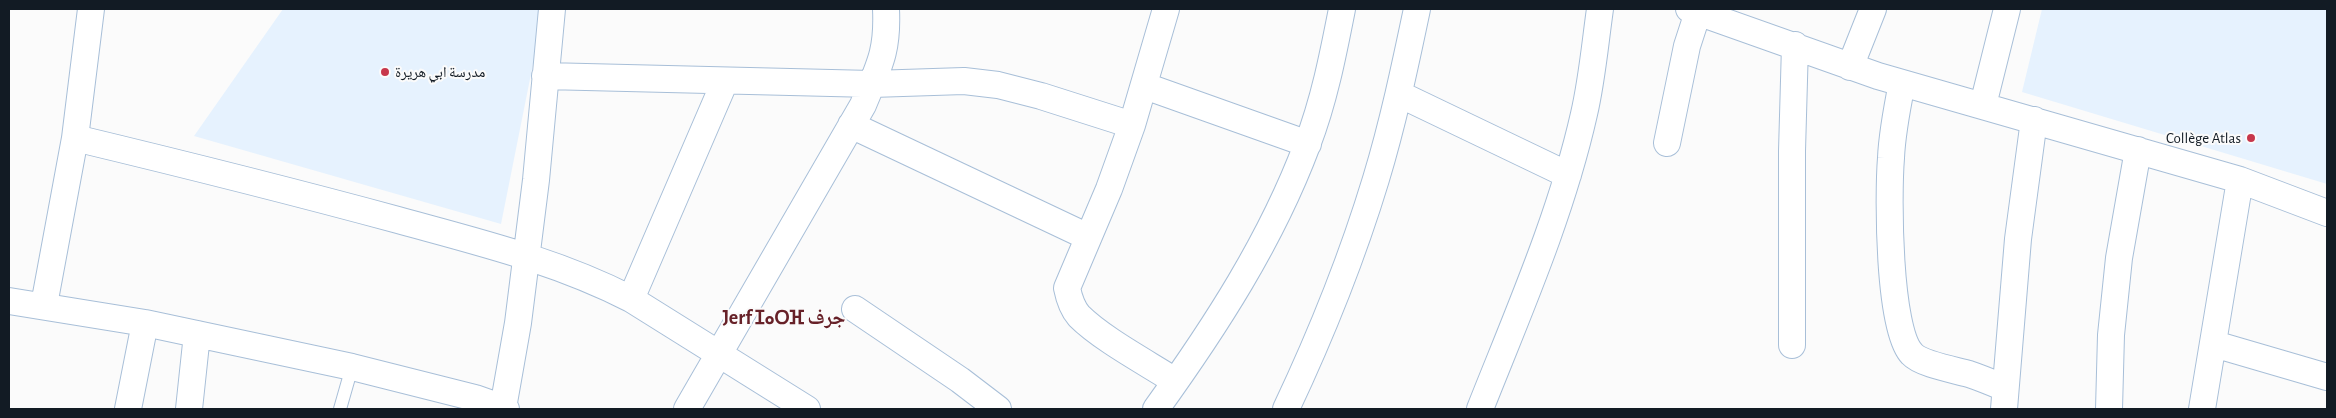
<!DOCTYPE html>
<html>
<head>
<meta charset="utf-8">
<style>
  body { margin:0 }
  #map { position:relative; width:2336px; height:418px; overflow:hidden; background:#fbfbfb; font-family:"Alegreya Sans",sans-serif }
  canvas { display:block }
  .frame { position:absolute; inset:0; border:10px solid #121b24; pointer-events:none }
</style>
</head>
<body>
<div id="map">
<canvas width="2336" height="418"></canvas>
<div class="frame"></div>
</div>
<script>
const ctx = document.querySelector('canvas').getContext('2d');
ctx.lineJoin = 'round';
function fill(path, color) { ctx.fillStyle = color; ctx.fill(path, 'evenodd'); }
function stroke(path, color, width, dash) { ctx.strokeStyle = color; ctx.lineWidth = width; ctx.lineCap = dash ? 'butt' : 'round'; ctx.setLineDash(dash || []); ctx.stroke(path); }
function label(font, color, halo, rows, align = 'center') {
  ctx.font = font + ' "Alegreya Sans","Noto Naskh Arabic","Noto Sans Tifinagh",sans-serif'; ctx.lineWidth = 4; ctx.setLineDash([]); ctx.textBaseline = 'middle'; ctx.strokeStyle = halo; ctx.fillStyle = color; for (const [text, x, y, turn = 0] of rows) {
    ctx.save(); ctx.translate(x, y); ctx.rotate((+turn || 0) * Math.PI / 180); ctx.textAlign = isNaN(turn) ? turn : align; if (halo) ctx.strokeText(text, 0, 0); ctx.fillText(text, 0, 0); ctx.restore();
  }
}
fill(new Path2D(`
  M283 9H544L501 224 194 136Z
  M2042 9H2327V184L2022 92Z`), '#e6f2fe');
const service = new Path2D(`
  M340 409 352 367`);
const minor = new Path2D(`
  M1166 9 1132 125 1109 189 1067 288C1069 298 1072 308 1079 316 1102 339 1147 363 1175 381
  M1689 9 1878 76 2240 180 2327 213
  M1850 67 1873 9
  M545 76 872 84 964 81 998 85 1041 96 1132 125
  M1902 83C1897 108 1892 133 1891 158 1888 194 1888 330 1912 354 1921 364 1955 370 1969 374 1981 378 1993 383 2005 388
  M1145 86 1308 144
  M1399 94 1568 175
  M1983 105 2007 9
  M851 125 1088 237
  M75 138C183 164 291 191 398 220 478 242 557 261 631 299L807 409
  M1667 143 1687 46 1699 9
  M631 299 725 81
  M9 301 145 323 352 367 475 398 506 409
  M44 305 75 138 91 9
  M855 309 960 380 998 409
  M2214 344 2327 377
  M1792 345V151L1795 45
  M503 408 518 323 536 180 552 9
  M128 409 145 323
  M189 409 197 334
  M687 409 863 105C879 66 888 52 886 9
  M1156 409C1215 327 1271 241 1307 145 1324 101 1333 55 1342 9
  M1286 409C1321 335 1352 258 1376 179 1393 123 1405 66 1417 9
  M1480 409C1518 313 1561 216 1584 114 1592 80 1595 44 1600 9
  M2004 409 2018 239 2034 120
  M2109 409 2111 335 2119 258 2138 150
  M2202 409 2240 180`);
stroke(service, '#a8bfd8', 14);
stroke(minor, '#a8bfd8', 28);
stroke(service, '#fff', 12);
stroke(minor, '#fff', 26);
for (const [x, y, r, color] of [
  [385,72,5,"#c7374b"],
  [2251,138,5,"#c7374b"]
]) { const dot = new Path2D(); dot.arc(x, y, r, 0, 2 * Math.PI); ctx.fillStyle = color; ctx.fill(dot); stroke(dot, '#fbfbfb', 2); }
label('15px', '#121b24', '#fbfbfb', [
  ["مدرسة ابي هريرة",395,72],
  ["Collège Atlas",2241,138,"right"]
], 'left');
label('bold 20px', '#672128', '#fbfbfb', [
  ["Jerf ⵊⴰⵔⴼ جرف",784,318]
]);
</script>
</body>
</html>
